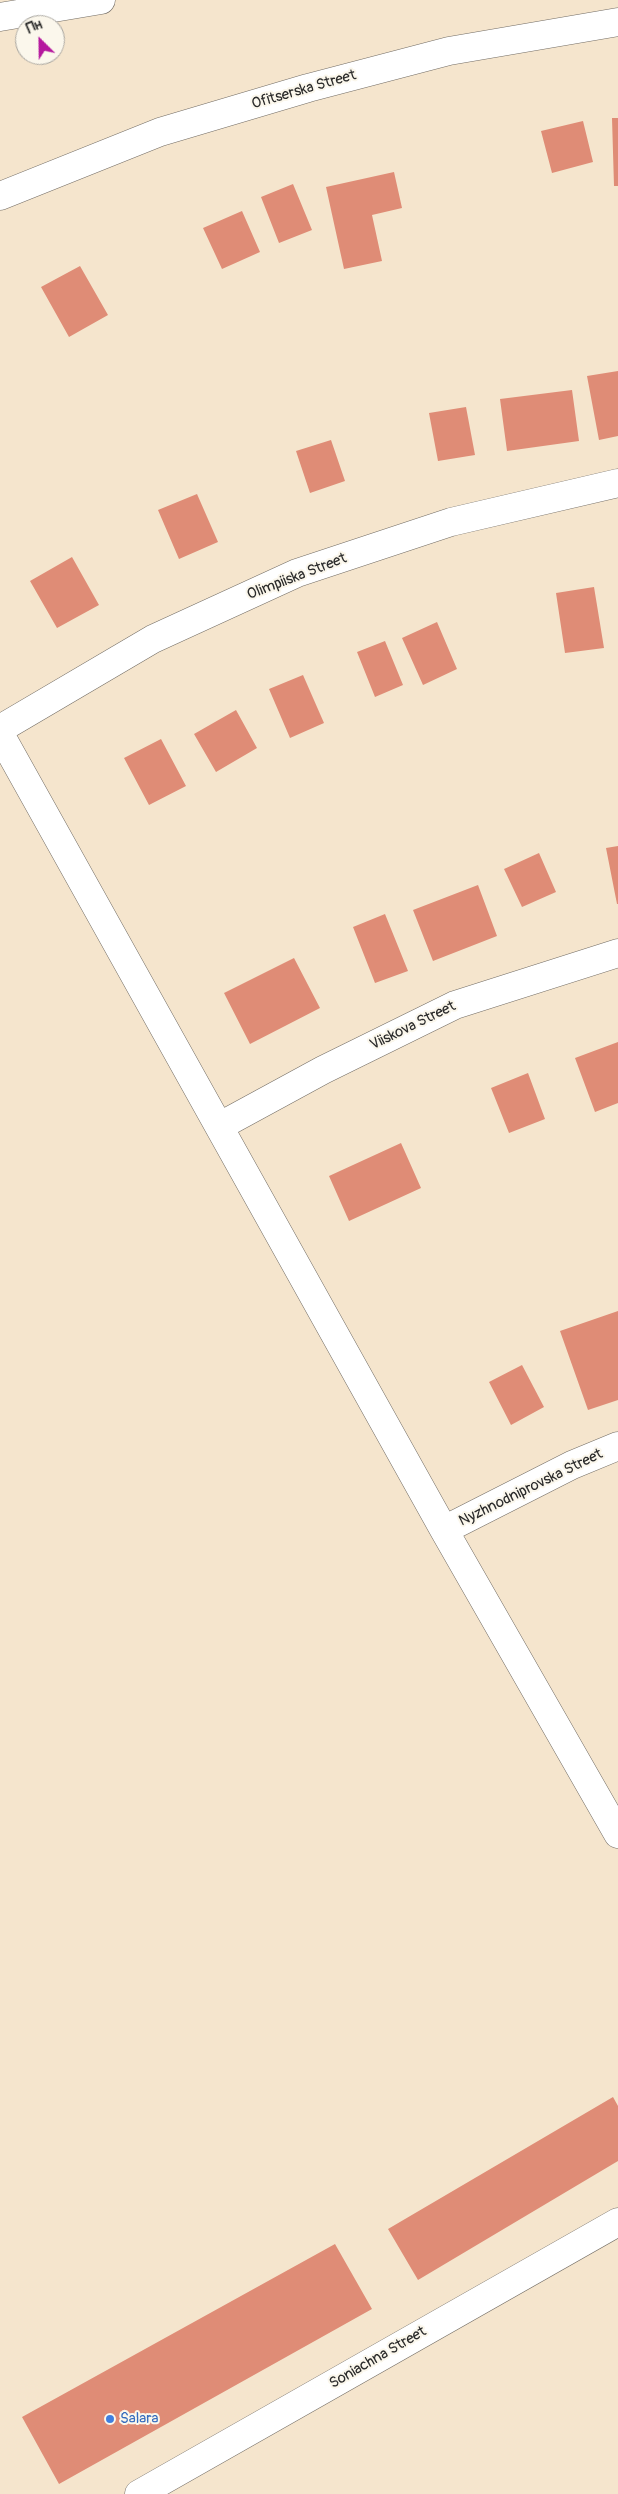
<!DOCTYPE html>
<html>
<head>
<meta charset="utf-8">
<style>
  body { margin:0 }
  #map { position:relative; width:618px; height:2494px; overflow:hidden; background:#f5e5cd; font-family:Pangolin,sans-serif }
  canvas { display:block }
  .north { position:absolute; left:15px; top:15px; width:50px; height:50px; box-sizing:border-box; background:#fbf7ec; border:1px solid #a8a59f; border-radius:50%; rotate:337deg; font-size:14px; font-weight:700; line-height:20px; text-align:center; color:#2b2b2b }
  .north::after { content:''; display:block; margin:auto; width:18px; height:22px; background:#b5179e; clip-path:polygon(50% 0,100% 100%,50% 72%,0 100%) }
</style>
</head>
<body>
<div id="map">
<canvas width="618" height="2494"></canvas>
<div class="north">Пн</div>
</div>
<script>
const ctx = document.querySelector('canvas').getContext('2d');
ctx.lineJoin = 'round';
function fill(path, color) { ctx.fillStyle = color; ctx.fill(path, 'evenodd'); }
function stroke(path, color, width, dash) { ctx.strokeStyle = color; ctx.lineWidth = width; ctx.lineCap = dash ? 'butt' : 'round'; ctx.setLineDash(dash || []); ctx.stroke(path); }
function label(font, color, halo, rows, align = 'center') {
  ctx.font = font + ' Pangolin,sans-serif'; ctx.lineWidth = 4; ctx.setLineDash([]); ctx.textBaseline = 'middle'; ctx.strokeStyle = halo; ctx.fillStyle = color; for (const [text, x, y, turn = 0] of rows) {
    ctx.save(); ctx.translate(x, y); ctx.rotate((+turn || 0) * Math.PI / 180); ctx.textAlign = isNaN(turn) ? turn : align; if (halo) ctx.strokeText(text, 0, 0); ctx.fillText(text, 0, 0); ctx.restore();
  }
}
fill(new Path2D(`
  M612 118H618V186H614Z
  M583 121 593 162 552 173 541 131Z
  M394 172 402 208 372 215 382 261 344 269 326 187Z
  M293 184 312 230 279 243 261 197Z
  M242 211 260 252 222 269 203 228Z
  M80 266 108 315 69 337 41 287Z
  M618 371V436L599 440 587 376Z
  M572 390 579 441 507 451 500 399Z
  M466 407 475 455 438 461 429 413Z
  M331 440 345 481 310 493 296 451Z
  M197 494 218 542 179 559 158 510Z
  M72 557 99 605 57 628 30 581Z
  M594 587 604 648 565 653 556 593Z
  M437 622 457 669 423 685 402 638Z
  M385 641 403 685 375 697 357 652Z
  M303 675 324 723 290 738 269 689Z
  M236 710 257 748 216 772 194 734Z
  M161 739 186 786 149 805 124 758Z
  M618 846V904H617L606 848Z
  M539 853 556 892 522 907 504 869Z
  M478 885 497 936 433 961 413 910Z
  M385 914 408 971 375 983 353 927Z
  M294 958 320 1008 250 1044 224 993Z
  M618 1042V1103L595 1112 575 1058Z
  M528 1073 545 1119 509 1133 491 1088Z
  M401 1143 421 1188 349 1221 329 1176Z
  M618 1311V1400L588 1410 560 1331Z
  M522 1365 544 1407 511 1425 489 1382Z
  M613 2097 618 2106V2161L418 2280 388 2229Z
  M335 2244 372 2309 59 2484 22 2417Z`), '#df8c76');
const minor = new Path2D(`
  M0 17 101 0
  M0 196 160 132 308 88 449 51 618 22
  M0 729 153 639 297 573 451 522 618 483
  M0 734 444 1530 618 1834
  M220 1126 323 1070 455 1005 618 953
  M444 1530 572 1465 618 1446
  M139 2494 618 2222`);
stroke(minor, '#726c64', 29);
stroke(minor, '#fff', 28);
for (const [x, y, r, color] of [
  [110,2419,5,"#3f7fe0"]
]) { const dot = new Path2D(); dot.arc(x, y, r, 0, 2 * Math.PI); ctx.fillStyle = color; ctx.fill(dot); stroke(dot, '#fbf7ec', 2); }
label('15px', '#2b2b2b', '#fbf7ec', [
  ["Ofitserska Street",304,90,-16],
  ["Olimpiiska Street",297,577,-21],
  ["Viiskova Street",413,1026,-26],
  ["Nyzhnodniprovska Street",531,1488,-26],
  ["Soniachna Street",378,2358,-30]
]);
label('15px', '#366cbe', '#fbf7ec', [
  ["Salara",120,2419]
], 'left');
</script>
</body>
</html>
